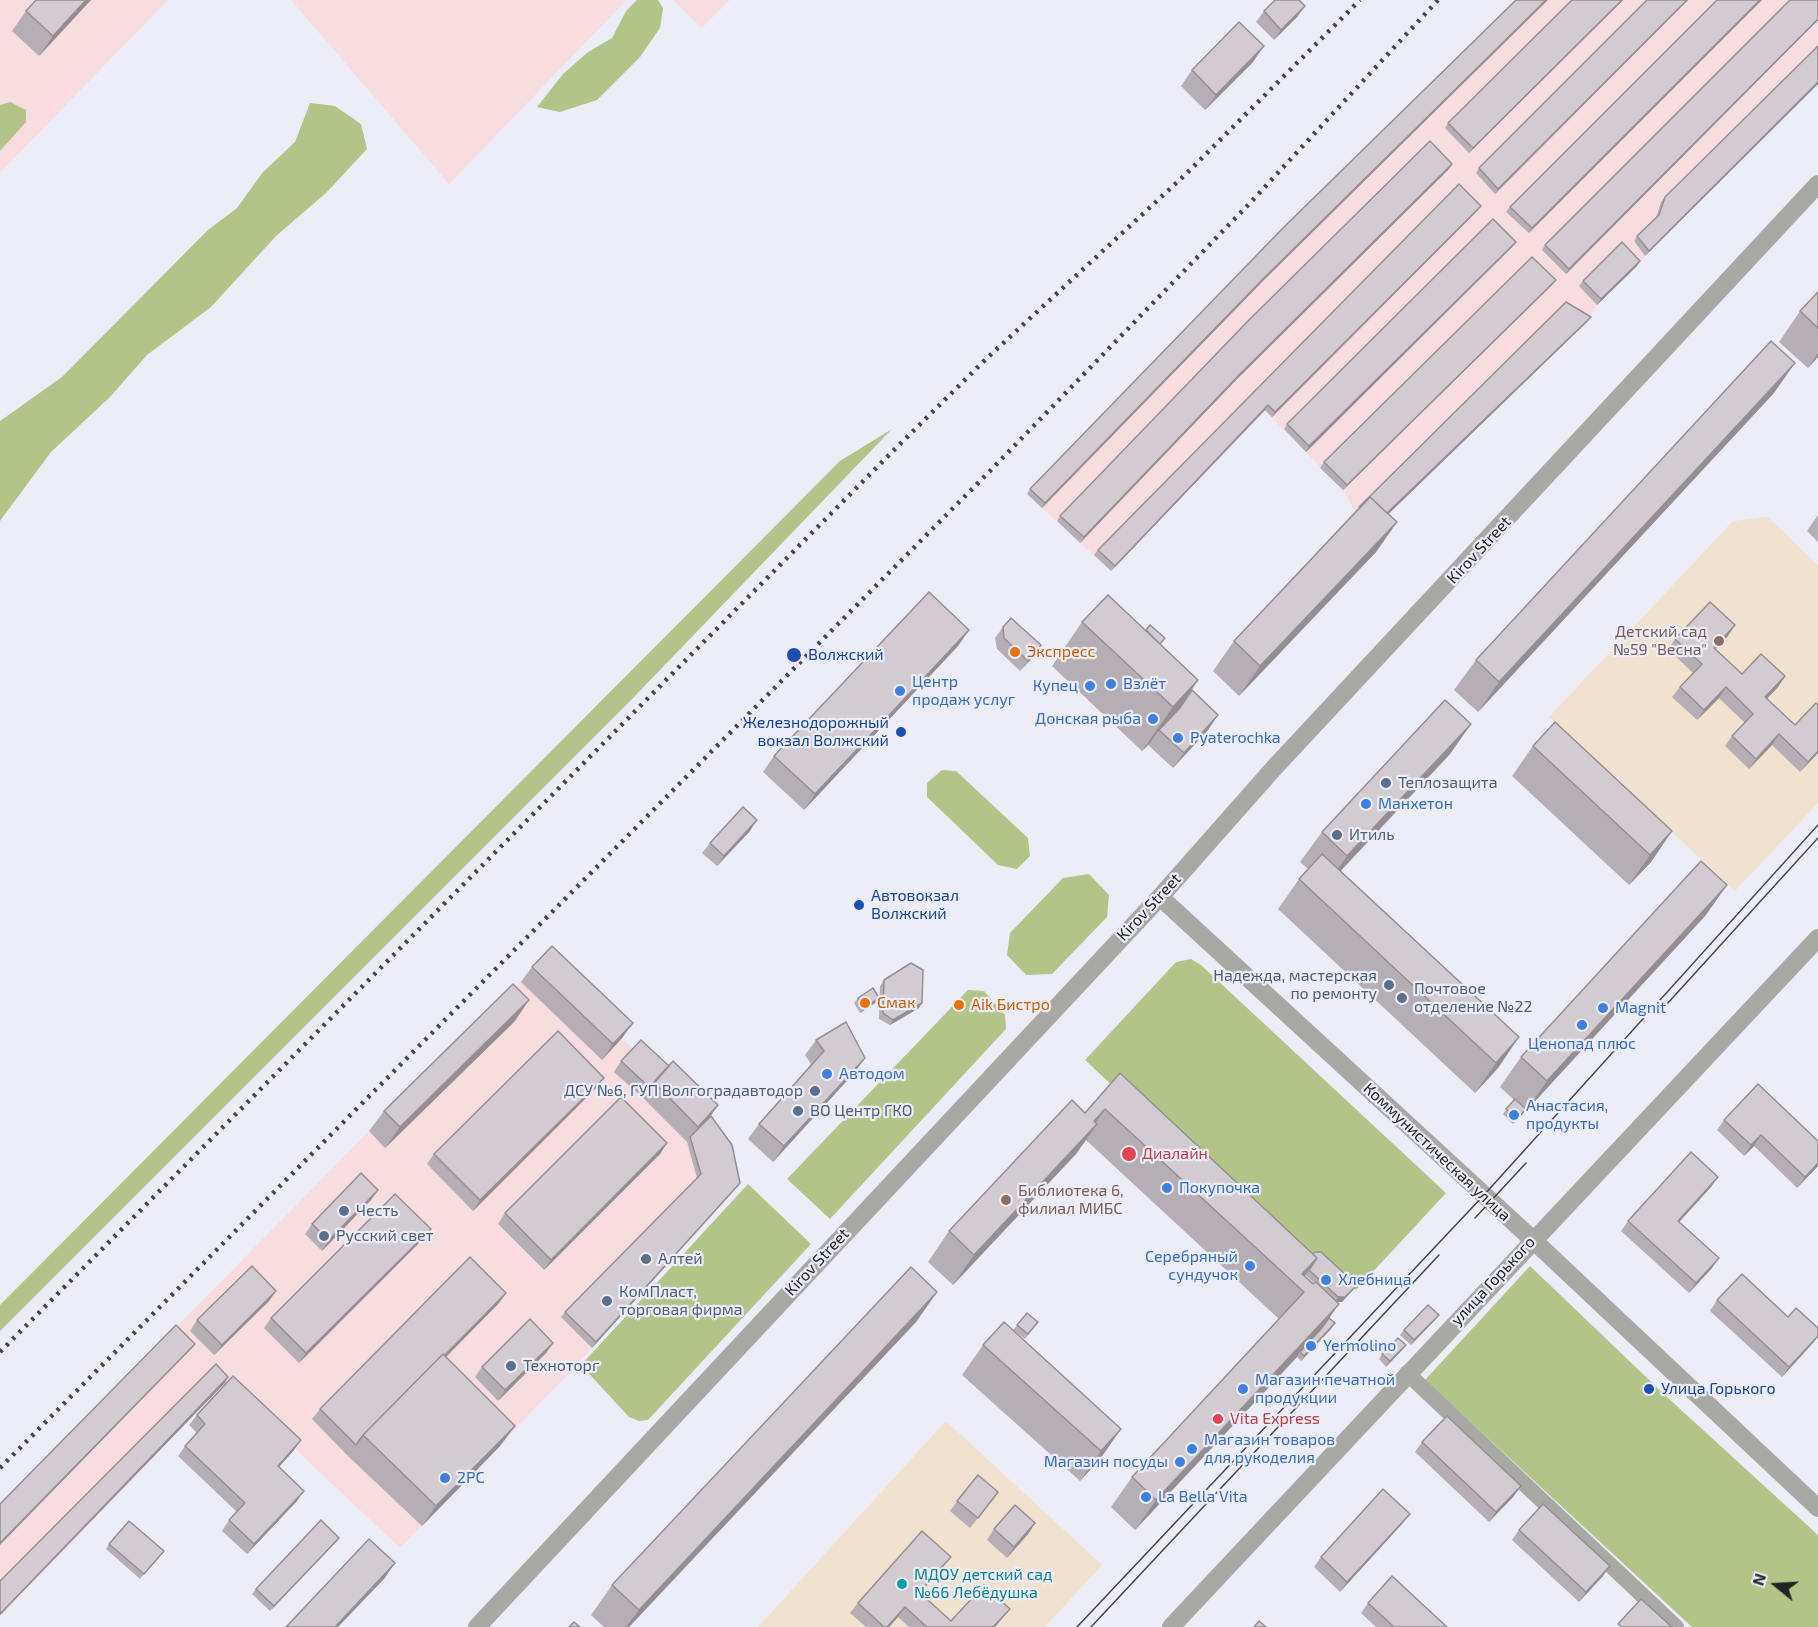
<!DOCTYPE html>
<html>
<head>
<meta charset="utf-8">
<style>
  body { margin:0 }
  #map { position:relative; width:1818px; height:1627px; overflow:hidden; background:#ededf8; font-family:"Exo 2",sans-serif }
  canvas { display:block }
  .north { position:absolute; left:1746px; top:1555px; width:60px; height:60px; -webkit-text-stroke:4px #ededf8; paint-order:stroke; rotate:288deg; font-size:16px; font-weight:700; line-height:24px; text-align:center; color:#232326 }
  .north::after { content:''; display:block; margin:auto; width:21px; height:27px; background:#232326; clip-path:polygon(50% 0,100% 100%,50% 72%,0 100%) }
</style>
</head>
<body>
<div id="map">
<canvas width="1818" height="1627"></canvas>
<div class="north">N</div>
</div>
<script>
const ctx = document.querySelector('canvas').getContext('2d');
ctx.lineJoin = 'round';
function fill(path, color) { ctx.fillStyle = color; ctx.fill(path, 'evenodd'); }
function stroke(path, color, width, dash) { ctx.strokeStyle = color; ctx.lineWidth = width; ctx.lineCap = dash ? 'butt' : 'round'; ctx.setLineDash(dash || []); ctx.stroke(path); }
function label(font, color, halo, rows, align = 'center') {
  ctx.font = font + ' "Exo 2",sans-serif'; ctx.lineWidth = 4.5; ctx.setLineDash([]); ctx.textBaseline = 'middle'; ctx.strokeStyle = halo; ctx.fillStyle = color; for (const [text, x, y, turn = 0] of rows) {
    ctx.save(); ctx.translate(x, y); ctx.rotate((+turn || 0) * Math.PI / 180); ctx.textAlign = isNaN(turn) ? turn : align; if (halo) ctx.strokeText(text, 0, 0); ctx.fillText(text, 0, 0); ctx.restore();
  }
}
fill(new Path2D(`
  M0 0H168L0 173Z
  M291 0H627L449 184Z
  M673 0H730L702 28Z
  M1518 0H1818V84L1597 304 1587 322 1372 530 1356 513 1343 490 1265 411 1111 571 1027 494 1280 232Z
  M541 961 634 1050 736 1188 572 1370 400 1548 225 1383 0 1617V1506L369 1131Z`), '#f8dde0');
fill(new Path2D(`
  M1768 517 1818 565V803L1735 891 1549 717 1733 521Z
  M946 1421 1102 1565 1045 1627H758Z`), '#f0e2cf');
fill(new Path2D(`
  M637 0H658L663 8 660 28 640 57 597 100 560 112 537 107 563 74 588 52 612 38 626 11Z
  M10 102 26 110V122L0 151V105Z
  M310 103 335 106 361 124 367 149 326 193 276 236 211 307 147 355 110 397 51 452 0 521V421L62 377 208 230 237 208 263 172 295 142Z
  M892 429 633 698 0 1331V1305L840 461Z
  M942 770 956 771 1028 838 1030 856 1017 869 998 865 927 797V783Z
  M1089 874 1109 895 1107 917 1052 974 1026 975 1007 955 1010 933 1063 878Z
  M1191 959 1201 965 1446 1193 1356 1290 1318 1255 1287 1249 1085 1060 1176 962Z
  M968 990 984 991 1005 1015 1006 1029 830 1219 787 1179Z
  M748 1184 811 1244 648 1420 639 1421 629 1417 581 1365Z
  M1530 1266 1668 1398 1818 1535V1627H1692L1425 1380Z`), '#b3c488');
stroke(new Path2D(`
  M1407 1373 1676 1627`), '#a8a9a5', 16);
stroke(new Path2D(`
  M1160 897 1532 1239 1818 1508
  M477 1627 1160 897 1274 768 1818 184
  M1171 1627 1818 938`), '#a8a9a5', 18);
stroke(new Path2D(`
  M1667 1004 1818 838
  M1475 1218 1526 1163
  M1077 1627 1484 1195 1818 825
  M1091 1627 1439 1255`), '#454549', 1.5);
stroke(new Path2D(`
  M0 1352 891 453 986 359 1186 174 1360 0
  M0 1468 987 474 1250 203 1438 0`), '#454549', 4.5, [3, 6]);
fill(new Path2D(`
  M91 0 39 56 12 31 26 11Z
  M1623 0 1469 153 1445 128 1448 123Z
  M1647 0 1495 194 1476 173 1479 168Z
  M1717 0 1529 233 1506 212 1510 207Z
  M1818 0V20L1566 274 1542 250 1545 245Z
  M1264 11 1298 16 1274 40 1256 22Z
  M1818 46V84L1645 256 1634 241 1637 236 1656 218 1661 202 1665 197Z
  M1253 62 1205 110 1181 86 1192 70Z
  M1449 169 1237 379 1080 543 1057 521 1060 516Z
  M1477 211 1272 417 1265 410 1111 571 1094 555 1098 550Z
  M1516 242 1512 247 1306 452 1284 429 1287 424Z
  M1637 266 1597 305 1579 286 1583 281Z
  M1261 283 1042 508 1027 494 1030 489Z
  M1552 285 1343 490 1320 468 1324 462Z
  M1818 292V357L1808 368 1779 342 1800 311Z
  M1591 317 1587 322 1388 514 1397 522 1376 552 1239 696 1213 671 1234 641 1359 507Z
  M1774 393 1478 712 1454 690 1476 660Z
  M1818 515V542L1807 531Z
  M1082 622 1198 680 1192 690 1218 715 1208 730 1173 768 1148 745 1150 743 1142 751 1052 666Z
  M1003 627 1041 645 1034 656 1020 671 997 649 995 638Z
  M969 630 958 646 804 810 763 772 774 756Z
  M1728 636 1715 649 1742 674 1785 676 1778 687 1766 699 1818 753 1800 772 1772 745 1749 769 1725 746 1732 736 1745 723 1719 698 1697 720 1672 697 1680 687 1693 673 1668 649 1675 639Z
  M1471 724 1450 754 1341 871 1519 1037 1498 1068 1475 1093 1278 909 1299 879 1308 869 1300 862 1322 832Z
  M1533 746 1672 831 1651 862 1629 885 1512 776Z
  M750 831 717 866 702 853 710 843Z
  M1706 915 1526 1111H1525L1513 1124 1503 1114 1514 1100 1500 1087 1521 1057Z
  M532 967 633 1023 622 1038 602 1060 521 982Z
  M884 980 919 1008 890 1025 879 1019 880 986Z
  M858 998 875 1003 860 1013 854 1003Z
  M515 1021 385 1148 369 1131 384 1111Z
  M816 1040 854 1073 773 1162 748 1139 759 1124 811 1064 805 1055Z
  M621 1061 669 1066 718 1105 711 1116 736 1188 592 1348 561 1317 565 1312 697 1178 687 1142 643 1098 614 1072Z
  M1120 1073 1313 1254 1353 1290 1342 1302H1337L1339 1304 1329 1318 1331 1329 1301 1361 1297 1357 1135 1530 1111 1507 1132 1477 1279 1319 1086 1140 1076 1154 953 1285 928 1262 949 1231 1085 1113ZM1305 1275 1314 1283 1313 1284 1304 1276Z
  M596 1088 473 1211 427 1164 434 1154Z
  M1724 1120 1818 1141V1166L1797 1188 1754 1146 1744 1156 1717 1130Z
  M667 1143 660 1154 544 1270 498 1224 505 1213Z
  M1711 1187 1679 1222 1712 1268 1689 1293 1621 1231 1628 1221Z
  M378 1190 371 1200 322 1251 305 1234 312 1224Z
  M431 1229 423 1239 299 1363 264 1328 271 1318Z
  M276 1291 269 1301 214 1355 190 1331 197 1320Z
  M937 1292 916 1322 629 1627H604L591 1615 612 1585Z
  M506 1293 499 1303 446 1357 515 1426 500 1446 422 1526 348 1456 312 1419 320 1409Z
  M1717 1300 1788 1317 1818 1328V1337L1782 1377 1710 1311Z
  M1435 1320 1411 1345 1400 1335 1404 1330Z
  M1038 1322 1025 1339 1013 1330 1017 1325Z
  M553 1343 546 1353 498 1401 475 1377 482 1367Z
  M983 1345 1121 1429 1100 1459 1080 1481 962 1375Z
  M1402 1350 1386 1367 1379 1359 1382 1354Z
  M197 1415 294 1450 279 1467 297 1501 247 1554 222 1531 229 1520 237 1512 178 1456 185 1446 197 1433 189 1425Z
  M1422 1442 1521 1486 1513 1497 1489 1522 1415 1452Z
  M957 1501 991 1502 970 1528 950 1511Z
  M1035 1523 1028 1534 1007 1558 987 1540 994 1529Z
  M1402 1524 1340 1592 1314 1567 1321 1557Z
  M1519 1530 1603 1576 1579 1602 1512 1540Z
  M335 1543 270 1611 252 1594 256 1589Z
  M109 1544 164 1551 140 1579 106 1549Z
  M943 1567 920 1593 951 1621 1010 1609 995 1627H909L898 1617 889 1627H866L850 1613 858 1603Z
  M1368 1603 1447 1627H1376L1361 1613Z`), '#b5afb5');
fill(new Path2D(`
  M86 0H91L39 56 53 36Z
  M1546 0H1548L1261 283 1042 508 1045 503 1264 278Z
  M1622 0H1623L1469 153 1473 148Z
  M1687 0H1688L1495 194 1498 189Z
  M1760 0H1762L1529 233 1532 228Z
  M1305 6 1298 16 1274 40 1281 30Z
  M1818 19V20L1566 274 1569 269Z
  M1264 46 1253 62 1205 110 1216 95Z
  M1818 82V84L1645 256 1649 251Z
  M1452 164 1449 169 1237 379 1080 543 1084 537 1240 374Z
  M1481 206 1477 211 1272 417 1275 412Z
  M1516 242 1512 247 1306 452 1309 446Z
  M1640 261 1637 266 1597 305 1601 299Z
  M1556 280 1552 285 1343 490 1347 485Z
  M1591 317 1587 322 1372 530 1376 524Z
  M1818 353V357L1808 368Z
  M1795 363 1774 393 1478 712 1499 682Z
  M1268 405 1265 410 1111 571 1115 566Z
  M1397 522 1376 552 1239 696 1260 666Z
  M1735 625 1728 636 1706 658 1714 648Z
  M969 630 958 646 804 810 815 794Z
  M1041 645 1034 656 1020 671 1028 661Z
  M1785 676 1778 687 1758 708 1765 697Z
  M1198 680 1168 724 1159 730 1150 743 1142 751 1173 707Z
  M1726 687 1719 698 1697 720 1704 710Z
  M1218 715 1208 730 1173 768 1184 753Z
  M1471 724 1450 754 1326 886 1347 856Z
  M1779 734 1772 745 1749 769 1756 759Z
  M1818 751V753L1800 772 1808 762Z
  M757 820 750 831 717 866 724 856Z
  M1672 831 1651 862 1629 885 1650 855Z
  M1727 885 1706 915 1526 1111 1547 1081Z
  M879 998 875 1003 860 1013 864 1008Z
  M529 1000 515 1021 385 1148 400 1127Z
  M922 1003 919 1008 890 1025 893 1020Z
  M633 1023 622 1038 602 1060 613 1044Z
  M1519 1037 1498 1068 1475 1093 1496 1063Z
  M865 1058 854 1073 773 1162 784 1146Z
  M604 1078 596 1088 473 1211 480 1200Z
  M718 1105 707 1121 690 1137 698 1127Z
  M1105 1109 1087 1135 1097 1124 1076 1154 953 1285 974 1255Z
  M1761 1135 1754 1146 1744 1156 1751 1145Z
  M667 1143 660 1154 544 1270 551 1260Z
  M1818 1163V1166L1797 1188 1805 1177Z
  M1718 1177 1711 1187 1671 1231 1678 1221Z
  M740 1183 736 1188 592 1348 596 1342Z
  M378 1190 371 1200 322 1251 329 1240Z
  M431 1229 423 1239 299 1363 306 1353Z
  M1317 1258 1298 1286 1302 1274Z
  M1719 1258 1712 1268 1689 1293 1696 1283Z
  M1357 1285 1342 1302H1335L1338 1297Z
  M276 1291 269 1301 214 1355 222 1345Z
  M937 1292 916 1322 629 1627H626L639 1610Z
  M506 1293 499 1303 366 1438 364 1437Z
  M1339 1304 1318 1334 1300 1352 1297 1357 1135 1530 1156 1500Z
  M1439 1315 1435 1320 1411 1345 1414 1340Z
  M1335 1323 1331 1329 1301 1361 1304 1356Z
  M1818 1336 1814 1342 1782 1377 1789 1367Z
  M553 1343 546 1353 498 1401 505 1390Z
  M195 1344 191 1349 0 1545V1543Z
  M1406 1345 1402 1350 1386 1367 1390 1361Z
  M228 1377 225 1383 0 1615V1614Z
  M515 1426 500 1446 422 1526 436 1506Z
  M1121 1429 1100 1459 1080 1481 1101 1451Z
  M301 1440 294 1450 271 1476 278 1466Z
  M1521 1486 1513 1497 1489 1522 1496 1512Z
  M304 1491 297 1501 247 1554 254 1544Z
  M1410 1514 1402 1524 1340 1592 1347 1582Z
  M1035 1523 1028 1534 1007 1558 1014 1547Z
  M339 1538 335 1543 270 1611 274 1606Z
  M951 1557 943 1567 912 1602 919 1592Z
  M395 1563 384 1579 338 1627H335Z
  M1610 1566 1603 1576 1579 1602 1586 1592Z
  M905 1607 898 1617 889 1627H887Z
  M1010 1609 995 1627H993Z`), '#948e93');
const building = new Path2D(`
  M36 0H86L53 36 26 11Z
  M1275 0H1299L1305 6 1281 30 1264 11Z
  M1516 0H1546L1264 278 1045 503 1030 489 1284 227Z
  M1572 0H1622L1473 148 1448 123Z
  M1647 0H1687L1498 189 1479 168Z
  M1717 0H1760L1532 228 1510 207Z
  M1790 0H1818V19L1569 269 1545 245Z
  M1239 22 1264 46 1216 95 1192 70Z
  M1818 46V82L1649 251 1637 236 1659 215 1665 197Z
  M1430 141 1452 164 1240 374 1084 537 1060 516 1248 321Z
  M1459 184 1481 206 1275 412 1268 405 1115 566 1098 550Z
  M1493 219 1516 242 1309 446 1287 424Z
  M1622 242 1640 261 1601 299 1583 281Z
  M1532 257 1556 280 1347 485 1324 462Z
  M1818 292V328L1800 311Z
  M1566 302 1591 317 1387 513 1370 497 1360 508 1359 507Z
  M1771 341 1795 363 1499 682 1476 660Z
  M1370 497 1397 522 1260 666 1234 641Z
  M929 592 969 630 815 794 774 756Z
  M1108 595 1198 680 1173 707 1082 622Z
  M1710 602 1735 625 1714 648 1742 674 1761 654 1785 676 1765 697 1795 725 1816 703 1818 705V751L1808 762 1779 734 1756 759 1732 736 1753 714 1726 687 1704 710 1680 687 1702 664 1675 639Z
  M1011 618 1041 645 1028 661 1004 638 1003 627Z
  M1150 625 1165 638 1160 644 1146 630Z
  M1192 690 1218 715 1184 753 1159 730 1179 709Z
  M1445 700 1471 724 1347 856 1322 832Z
  M1555 722 1672 831 1650 855 1533 746Z
  M743 807 757 820 724 856 710 843Z
  M1322 854 1519 1037 1496 1063 1299 879Z
  M1701 861 1727 885 1547 1081 1521 1057Z
  M552 946 633 1023 613 1044 532 967Z
  M911 963 923 970 922 1003 893 1020 883 1013 884 980Z
  M513 984 529 1000 400 1127 384 1111Z
  M873 988 879 998 864 1008 858 998Z
  M846 1022 865 1058 784 1146 759 1124 824 1051 816 1040Z
  M558 1031 604 1078 480 1200 434 1154Z
  M641 1040 669 1066 650 1088 621 1061Z
  M673 1061 718 1105 698 1127 654 1082Z
  M1120 1073 1317 1258 1302 1274 1313 1284 1316 1282 1339 1304 1156 1500 1132 1477 1304 1292 1105 1109 1094 1121 1097 1124 974 1255 949 1231 1072 1100 1085 1113Z
  M1758 1084 1818 1141V1163L1805 1177 1761 1135 1751 1145 1724 1120Z
  M621 1097 667 1143 551 1260 505 1213Z
  M1515 1099 1526 1109 1517 1119 1506 1109Z
  M711 1116 732 1145 740 1183 596 1342 565 1312 701 1174 690 1137Z
  M1691 1152 1718 1177 1678 1221 1719 1258 1696 1283 1628 1221Z
  M361 1173 378 1190 329 1240 312 1224Z
  M395 1194 431 1229 306 1353 271 1318Z
  M1315 1252H1321L1357 1285 1345 1297H1338L1309 1270 1317 1258 1313 1254Z
  M470 1257 506 1293 445 1355 443 1354 363 1435 356 1445 320 1409Z
  M252 1266 276 1291 222 1345 197 1320Z
  M911 1267 937 1292 639 1610 612 1585Z
  M1742 1274 1788 1317 1796 1308 1818 1328V1336L1789 1367 1717 1300Z
  M1428 1305 1439 1315 1414 1340 1404 1330Z
  M1027 1313 1038 1322 1028 1334 1017 1325Z
  M1329 1318 1335 1323 1304 1356 1300 1352 1321 1329Z
  M530 1319 553 1343 505 1390 482 1367Z
  M1004 1322 1121 1429 1101 1451 983 1345Z
  M176 1325 195 1344 0 1543V1504Z
  M1398 1338 1406 1345 1390 1361 1382 1354Z
  M443 1354 515 1426 436 1506 363 1435Z
  M216 1364 228 1377 0 1614V1581Z
  M233 1376 301 1440 278 1466 304 1491 254 1544 229 1520 245 1503 185 1446 205 1424 197 1415Z
  M1447 1416 1521 1486 1496 1512 1422 1442Z
  M978 1475 998 1492 978 1518 957 1501Z
  M1383 1489 1410 1514 1347 1582 1321 1557Z
  M1543 1504 1610 1566 1586 1592 1519 1530Z
  M1015 1505 1035 1523 1014 1547 994 1529Z
  M321 1520 339 1538 274 1606 256 1589Z
  M129 1521 164 1551 144 1574 109 1544Z
  M922 1531 951 1557 919 1592 951 1621 984 1585 1010 1609 993 1627H927L905 1607 887 1627H884L858 1603Z
  M369 1539 395 1563 335 1627H286Z
  M1392 1576 1447 1627H1394L1368 1603Z
  M1641 1599 1672 1627H1622L1618 1624Z
  M1259 1621 1266 1627H1254Z
  M574 1622 580 1627H569Z`);
fill(building, '#d3cbd2');
stroke(building, '#948e93', 1.5);
for (const [x, y, r, color] of [
  [1719,641,6,"#8d6e63"],
  [1015,652,6,"#e8710a"],
  [794,655,8,"#1a4fb4"],
  [1111,684,6,"#3f7fe0"],
  [1090,686,6,"#3f7fe0"],
  [900,691,6,"#3f7fe0"],
  [1153,719,6,"#3f7fe0"],
  [901,732,6,"#1a4fb4"],
  [1178,738,6,"#3f7fe0"],
  [1386,783,6,"#5c6f8a"],
  [1366,804,6,"#3f7fe0"],
  [1337,835,6,"#5c6f8a"],
  [859,905,6,"#1a4fb4"],
  [1389,985,6,"#5c6f8a"],
  [1402,998,6,"#5c6f8a"],
  [865,1003,6,"#e8710a"],
  [959,1005,6,"#e8710a"],
  [1603,1008,6,"#3f7fe0"],
  [1582,1025,6,"#3f7fe0"],
  [827,1074,6,"#3f7fe0"],
  [815,1091,6,"#5c6f8a"],
  [798,1111,6,"#5c6f8a"],
  [1514,1115,6,"#3f7fe0"],
  [1129,1154,8,"#e0444e"],
  [1167,1188,6,"#3f7fe0"],
  [1006,1200,6,"#8d6e63"],
  [344,1211,6,"#5c6f8a"],
  [324,1236,6,"#5c6f8a"],
  [646,1259,6,"#5c6f8a"],
  [1250,1266,6,"#3f7fe0"],
  [1326,1280,6,"#3f7fe0"],
  [607,1301,6,"#5c6f8a"],
  [1311,1346,6,"#3f7fe0"],
  [511,1366,6,"#5c6f8a"],
  [1243,1389,6,"#3f7fe0"],
  [1649,1389,6,"#1a4fb4"],
  [1218,1419,6,"#e0444e"],
  [1192,1449,6,"#3f7fe0"],
  [1180,1462,6,"#3f7fe0"],
  [445,1478,6,"#3f7fe0"],
  [1146,1497,6,"#3f7fe0"],
  [902,1584,6,"#0f9aa8"]
]) { const dot = new Path2D(); dot.arc(x, y, r, 0, 2 * Math.PI); ctx.fillStyle = color; ctx.fill(dot); stroke(dot, '#ededf8', 2); }
label('16px', '#232326', '#ededf8', [
  ["Kirov Street",1479,550,-47],
  ["Kirov Street",1149,907,-47],
  ["Коммунистическая улица",1437,1152,43],
  ["Kirov Street",817,1262,-47],
  ["улица Горького",1493,1281,-47]
]);
label('16px', '#785e54', '#ededf8', [
  ["Детский сад",1707,632],
  ["№59 \"Весна\"",1707,650],
  ["Библиотека 6,",1018,1191,"left"],
  ["филиал МИБС",1018,1209,"left"]
], 'right');
label('16px', '#c56008', '#ededf8', [
  ["Экспресс",1027,652],
  ["Смак",877,1003],
  ["Aik Бистро",971,1005]
], 'left');
label('16px', '#164399', '#ededf8', [
  ["Волжский",808,655],
  ["Железнодорожный",889,723,"right"],
  ["вокзал Волжский",889,741,"right"],
  ["Автовокзал",871,896],
  ["Волжский",871,914],
  ["Улица Горького",1661,1389]
], 'left');
label('16px', '#366cbe', '#ededf8', [
  ["Центр",912,682],
  ["продаж услуг",912,700],
  ["Взлёт",1123,684],
  ["Купец",1078,686,"right"],
  ["Донская рыба",1141,719,"right"],
  ["Pyaterochka",1190,738],
  ["Манхетон",1378,804],
  ["Magnit",1615,1008],
  ["Ценопад плюс",1582,1044,"center"],
  ["Автодом",839,1074],
  ["Анастасия,",1526,1106],
  ["продукты",1526,1124],
  ["Покупочка",1179,1188],
  ["Серебряный",1238,1257,"right"],
  ["сундучок",1238,1275,"right"],
  ["Хлебница",1338,1280],
  ["Yermolino",1323,1346],
  ["Магазин печатной",1255,1380],
  ["продукции",1255,1398],
  ["Магазин товаров",1204,1440],
  ["для рукоделия",1204,1458],
  ["Магазин посуды",1168,1462,"right"],
  ["2РС",457,1478],
  ["La Bella Vita",1158,1497]
], 'left');
label('16px', '#4e5e75', '#ededf8', [
  ["Теплозащита",1398,783],
  ["Итиль",1349,835],
  ["Надежда, мастерская",1377,976,"right"],
  ["по ремонту",1377,994,"right"],
  ["Почтовое",1414,989],
  ["отделение №22",1414,1007],
  ["ДСУ №6, ГУП Волгоградавтодор",803,1091,"right"],
  ["ВО Центр ГКО",810,1111],
  ["Честь",356,1211],
  ["Русский свет",336,1236],
  ["Алтей",658,1259],
  ["КомПласт,",619,1292],
  ["торговая фирма",619,1310],
  ["Техноторг",523,1366]
], 'left');
label('16px', '#be3a42', '#ededf8', [
  ["Диалайн",1142,1154],
  ["Vita Express",1230,1419]
], 'left');
label('16px', '#0d838f', '#ededf8', [
  ["МДОУ детский сад",914,1575],
  ["№66 Лебёдушка",914,1593]
], 'left');
</script>
</body>
</html>
